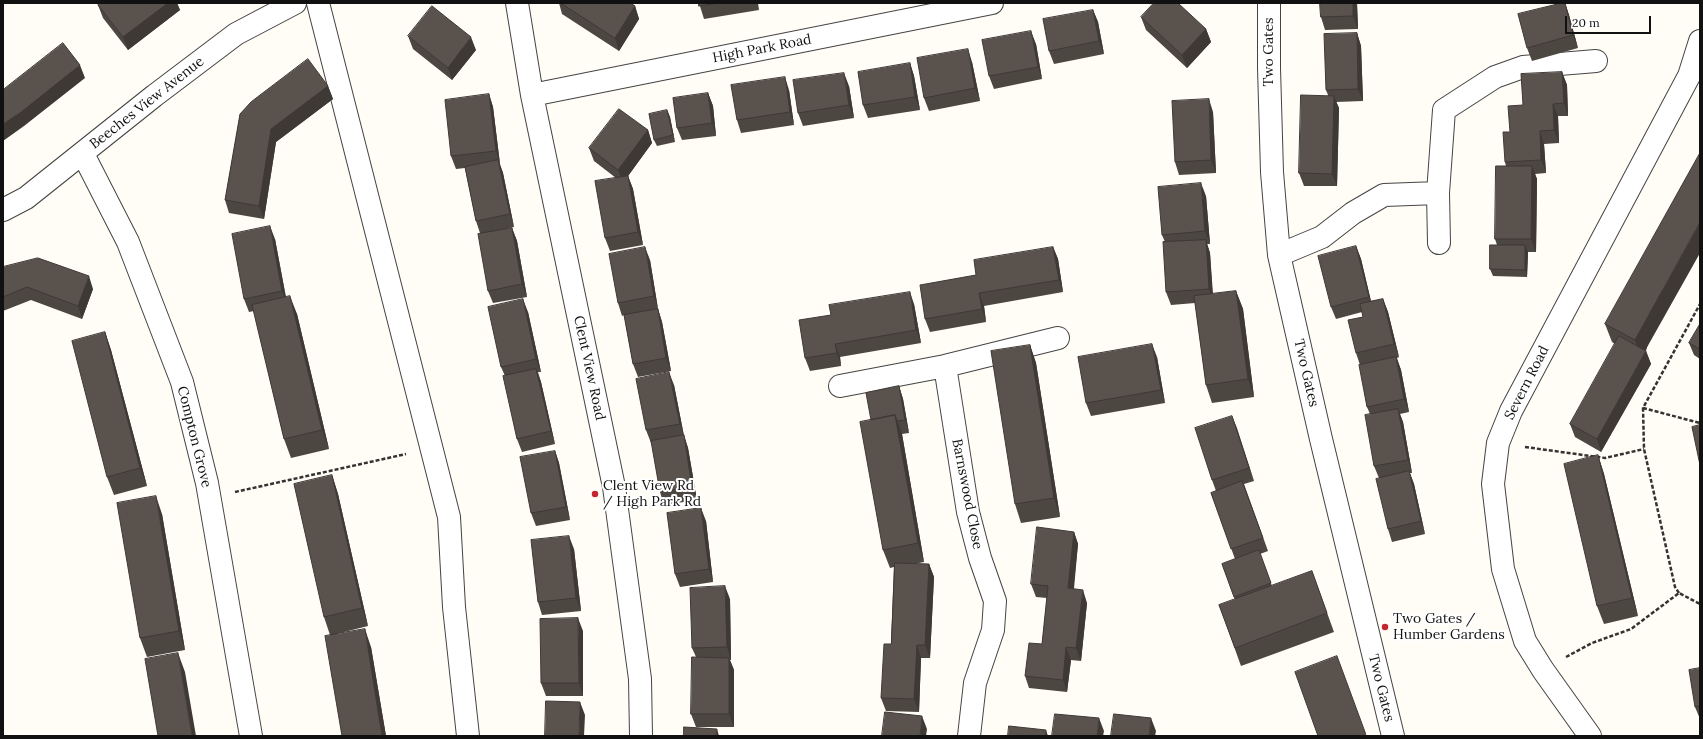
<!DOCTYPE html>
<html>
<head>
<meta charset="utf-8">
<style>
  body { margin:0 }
  #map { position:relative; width:1703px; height:739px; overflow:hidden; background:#fffdf5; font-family:Lora,serif }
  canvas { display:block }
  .frame { position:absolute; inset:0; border:4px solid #111; pointer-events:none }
  .scale { position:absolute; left:1565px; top:16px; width:86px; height:18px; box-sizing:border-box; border:2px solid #111; border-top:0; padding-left:5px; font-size:12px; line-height:14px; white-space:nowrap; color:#111; -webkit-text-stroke:3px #fff; paint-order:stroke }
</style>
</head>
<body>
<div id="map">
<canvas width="1703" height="739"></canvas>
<div class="frame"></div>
<div class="scale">20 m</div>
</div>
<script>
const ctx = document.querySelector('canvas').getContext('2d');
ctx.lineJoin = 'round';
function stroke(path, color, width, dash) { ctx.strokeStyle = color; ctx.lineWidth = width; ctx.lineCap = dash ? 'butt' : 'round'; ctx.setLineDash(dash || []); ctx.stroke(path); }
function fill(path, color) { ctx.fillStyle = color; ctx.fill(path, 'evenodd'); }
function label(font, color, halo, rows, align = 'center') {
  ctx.font = font + ' Lora,serif'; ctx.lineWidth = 4; ctx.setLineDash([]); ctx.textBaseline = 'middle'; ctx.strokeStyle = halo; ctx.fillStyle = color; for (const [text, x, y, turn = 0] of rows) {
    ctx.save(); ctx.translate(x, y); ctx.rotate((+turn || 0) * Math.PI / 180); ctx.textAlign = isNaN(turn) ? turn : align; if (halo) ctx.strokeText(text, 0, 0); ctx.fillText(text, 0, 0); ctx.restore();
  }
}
const minor = new Path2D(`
  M318 3 449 517 454 607 468 736
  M517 3 532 95 614 487 640 679 641 736
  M1269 3V68L1272 172 1279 255 1321 439 1393 736
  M532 95 992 3
  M83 154 128 242 182 382 207 483 251 736
  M3 210 26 198 154 96 236 34 295 3
  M1439 243 1438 193 1444 110 1495 77 1523 67 1596 61
  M1279 255 1322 237 1353 213 1384 195 1438 193
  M945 366 968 512 980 558 995 601 993 630 975 683 969 736
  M840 386 945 366 1058 338
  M1590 736 1543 670 1525 641 1503 569 1493 484 1498 443 1511 411 1689 76 1700 41`);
stroke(minor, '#444', 24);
stroke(new Path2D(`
  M1643 408 1700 423
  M1525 447 1605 458 1644 449
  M235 492 406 454
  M1679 593 1675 587 1644 449 1643 408 1700 304
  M1566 657 1592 643 1631 629 1679 593 1700 604`), '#333', 2.5, [4, 2]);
stroke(minor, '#fff', 22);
fill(new Path2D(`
  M101 3H177L180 10 128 50 103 18 98 5Z
  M559 3H630L635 6 639 19 619 51 562 14Z
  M699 3H758L759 10 704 19Z
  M1320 3H1357L1358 29 1325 30 1321 17Z
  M1565 3 1569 15 1578 48 1532 61 1527 48Z
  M1093 10 1098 22 1104 54 1054 64 1049 51Z
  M1141 17 1206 29 1211 42 1187 68 1146 30Z
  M1357 33 1361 46 1363 101 1336 102 1339 108 1337 186H1304L1299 173 1328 95 1326 90Z
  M408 36 476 50 452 80 413 49Z
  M1036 44 1042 79 994 89 989 76Z
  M972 62 980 101 929 111 924 98Z
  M910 63 914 76 920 110 868 118 863 105Z
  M1562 72 1567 85 1568 116H1558L1559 143 1544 144 1546 173 1535 174 1537 179 1536 252H1528L1527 277 1493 276 1490 269 1497 245 1495 239 1506 166 1505 162 1510 132 1523 105Z
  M328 86 333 99 276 142 264 219 229 213 225 200 240 114Z
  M849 86 854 118 803 126 798 113Z
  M789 90 794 125 741 133 737 120Z
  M708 93 713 106 716 136 682 140 677 128Z
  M489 94 493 107 500 164 503 173 514 227 504 229 512 228 517 241 527 297 493 303 488 291 480 233 476 221 465 168 456 169 451 156Z
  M667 110 670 117 675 142 657 146 654 140Z
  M1213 112 1216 173 1179 175 1175 162Z
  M648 130 652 143 628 176 633 189 643 245 610 251 605 238 616 178 594 161 589 148Z
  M1700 153 1646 351 1651 364 1601 452 1575 437 1570 424 1615 344 1612 342 1605 324Z
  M1206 196 1210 244H1207L1210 253 1213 294 1236 291 1243 309 1254 397 1212 403 1206 385 1195 303 1171 305 1166 292 1165 242 1162 235Z
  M275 239 286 297 297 314 329 449 291 458 284 439 254 311 249 312 244 299Z
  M1356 246 1361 259 1371 301 1383 299 1388 312 1399 357 1397 358 1401 370 1409 412 1400 414 1403 422 1412 473H1410L1414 484 1425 534 1392 542 1388 529 1379 478 1374 466 1370 414 1367 407 1360 365 1356 353 1363 317 1362 312 1336 319 1331 307Z
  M1053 247 1058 259 1063 292 984 306 986 322 930 332 925 319 976 275Z
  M650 260 658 309 645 312 658 309 662 322 671 371 638 377 633 364 624 315 622 316 618 303Z
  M3 267 93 289 82 319 31 300 3 311Z
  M914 304 921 343 840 357 841 366 810 371 805 358Z
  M528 312 541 372H538L541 382 555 444 522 452 517 439 505 376 501 367Z
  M1700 324V359L1694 355 1689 343Z
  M105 332 111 350 147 486 114 495 107 477Z
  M1030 345 1036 363 1060 517 1021 523 1015 504Z
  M1157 357 1165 403 1091 416 1086 403Z
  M674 385 684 436 688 448 697 500 664 505 660 492 652 443H651L646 430Z
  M899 386 903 399 909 433 902 434 924 562 914 564H929L934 577 930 658H921L919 712 886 711 881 698 891 644 894 567 890 568 883 550 871 420Z
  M1232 416 1254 481 1244 484 1268 551 1260 554 1272 586 1312 571 1334 632 1241 666 1219 605 1235 600 1222 564 1235 559 1211 493 1216 491 1212 480Z
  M555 451 559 463 570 520 536 526 531 513Z
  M1598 455 1604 474 1638 616 1604 624 1597 606Z
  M332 475 338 494 368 626 336 634 371 647 386 736H342L330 635 324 617Z
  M162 514 185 650 147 657 140 638Z
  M706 521 713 582 680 587 675 574Z
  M1074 532 1078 544 1074 589 1087 603 1081 661 1071 660 1067 692 1029 688 1025 676 1042 644 1047 598 1036 597 1031 584Z
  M574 549 581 611 542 615 538 602Z
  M730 599 731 660H730L734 670V727H696L691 714 696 657 692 648Z
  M583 631V696H546L541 683Z
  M1700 668V719L1695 707Z`), '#4d4742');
fill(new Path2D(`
  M168 3H177L180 10 128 50 123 37Z
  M1353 3H1357L1358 29 1353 16Z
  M1565 3 1569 15 1578 48 1573 35Z
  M635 6 639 19 619 51 615 38Z
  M1093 10 1098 22 1104 54 1099 41Z
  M1206 29 1211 42 1187 68 1182 55Z
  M1031 31 1036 44 1042 79 1038 67Z
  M1357 33 1361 46 1363 101 1358 89Z
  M471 37 476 50 452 80 448 68Z
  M968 49 972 62 980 101 975 88Z
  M910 63 914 76 920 110 915 97Z
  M80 65 85 78 24 126 3 141V124Z
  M1562 72 1567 85 1568 116 1564 103Z
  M844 73 849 86 854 118 849 105Z
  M785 77 789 90 794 125 790 112Z
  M328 86 333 99 276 142 264 219 259 206 271 129Z
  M708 93 713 106 716 136 712 123Z
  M489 94 493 107 500 164 496 151Z
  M1334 96 1339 108 1337 186 1332 174Z
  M1209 99 1213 112 1216 173 1211 160Z
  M1553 104 1558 116 1559 143 1554 130Z
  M667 110 670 117 675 142 673 135Z
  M648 130 652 143 623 183 618 170Z
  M1540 131 1544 144 1546 173 1541 160Z
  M498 160 503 173 514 227 510 214Z
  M1532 166 1537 179 1536 252 1531 239Z
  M628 176 633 189 643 245 638 232Z
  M1201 183 1206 196 1210 244 1205 231Z
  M1700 222V253L1641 358 1635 340Z
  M270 226 275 239 287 304 282 291Z
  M512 228 517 241 527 297 522 284Z
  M1206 240 1210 253 1213 302 1209 289Z
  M1525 245 1528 252 1527 277 1525 270Z
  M1356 246 1361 259 1373 310 1369 297Z
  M645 247 650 260 658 309 654 296Z
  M1053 247 1058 259 1063 292 1059 280Z
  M89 276 93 289 82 319 78 306Z
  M1236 291 1243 309 1254 397 1248 379Z
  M910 292 914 304 921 343 916 330Z
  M979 293 984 306 986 322 982 309Z
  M290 296 297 314 329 449 322 430Z
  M523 299 528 312 541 372 536 359Z
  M1383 299 1388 312 1399 357 1394 344Z
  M658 309 662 322 671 371 666 358Z
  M105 332 111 350 147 486 140 468Z
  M835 344 840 357 841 366 837 353Z
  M1152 344 1157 357 1165 403 1161 390Z
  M1030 345 1036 363 1060 517 1054 498Z
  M1646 351 1651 364 1601 452 1597 439Z
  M1396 357 1401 370 1409 412 1404 399Z
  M536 369 541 382 555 444 551 431Z
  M669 372 674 385 684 436 680 424Z
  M899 386 903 399 909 433 905 420Z
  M1398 409 1403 422 1412 473 1408 460Z
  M895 415 902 434 924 562 918 543Z
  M1232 416 1237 428 1254 481 1249 468Z
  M684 435 688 448 697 500 692 487Z
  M555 451 559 463 570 520 566 507Z
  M1598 455 1604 474 1638 616 1632 598Z
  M1409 471 1414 484 1425 534 1421 521Z
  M332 475 338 494 368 626 362 608Z
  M156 496 162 514 185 650 179 631Z
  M701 508 706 521 713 582 709 569Z
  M1074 532 1078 544 1072 601 1068 588Z
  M569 536 574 549 581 611 576 598Z
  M929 564 934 577 930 658 925 645Z
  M725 586 730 599 731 660 727 647Z
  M1083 590 1087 603 1081 661 1076 648Z
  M578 618 583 631V696L579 683Z
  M365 629 371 647 386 736H382Z
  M917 645 921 658 919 712 914 699Z
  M1066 647 1071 660 1067 692 1063 680Z
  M178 653 185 672 196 736H192Z
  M729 658 734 670V727L729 714Z
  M580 702 585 715 584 736H579Z
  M922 716 927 729 926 736H920Z
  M1099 718 1104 731 1103 736H1097Z
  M1151 718 1156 731 1155 736H1149Z
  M717 729 719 736H716Z
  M1046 730 1048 736H1045Z`), '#3f3936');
const building = new Path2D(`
  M101 3H168L123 37 98 5Z
  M561 3H630L635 6 615 38Z
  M699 3H719L699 6Z
  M1154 3H1178L1206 29 1182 55 1141 17Z
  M1320 3H1353V16L1321 17Z
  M1562 3H1565L1573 35 1527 48 1518 14Z
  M432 6 471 37 448 68 408 36Z
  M1093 10 1099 41 1049 51 1043 19Z
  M1031 31 1038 67 989 76 982 40Z
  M1357 33 1358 89 1326 90 1324 34Z
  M63 43 80 65 20 113 3 124V90Z
  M968 49 975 88 924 98 917 58Z
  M308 59 328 86 271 129 259 206 225 200 240 114 251 102Z
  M910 63 915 97 863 105 858 72Z
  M1562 72 1564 103 1553 104 1554 130 1540 131 1541 160 1505 162 1503 132H1510L1508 106 1523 105 1521 74Z
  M844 73 849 105 798 113 793 80Z
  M785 77 790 112 737 120 731 85Z
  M708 93 712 123 677 128 673 98Z
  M489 94 496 151 451 156 445 100Z
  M1301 95 1334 96 1332 174 1299 173Z
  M1209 99 1211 160 1175 162 1172 101Z
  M619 109 648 130 618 170 589 148Z
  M667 110 673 135 654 140 649 114Z
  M1700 153V222L1635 340 1605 324Z
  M498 160 510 214 476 221 465 167Z
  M1496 166H1532L1531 239H1495Z
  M628 176 638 232 605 238 595 181Z
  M1201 183 1205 231 1162 235 1158 187Z
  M270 226 282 291 244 299 232 234Z
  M512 228 522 284 488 291 478 234Z
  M1206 240 1209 289 1166 292 1163 242Z
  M1490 245H1525V270L1490 269Z
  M1356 246 1369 297 1331 307 1318 256Z
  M645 247 654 296 618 303 609 254Z
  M1053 247 1059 280 979 293 982 309 925 319 920 285 976 275 974 260Z
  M38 258 89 276 78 306 27 287 3 297V267Z
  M1236 291 1248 379 1206 385 1194 296Z
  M910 292 916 330 835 344 837 353 805 358 799 320 831 315 829 305Z
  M290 296 322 430 284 439 252 305Z
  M523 299 536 359 501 367 488 307Z
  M1383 299 1394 344 1356 353 1348 320 1363 317 1360 304Z
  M658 309 666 358 633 364 624 315Z
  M1700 324V349L1689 343Z
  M105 332 140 468 107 477 72 341Z
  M1619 336 1646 351 1597 439 1570 424Z
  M1152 344 1161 390 1086 403 1078 357Z
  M1030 345 1054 498 1015 504 991 351Z
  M1396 357 1404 399 1367 407 1359 365Z
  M536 369 551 431 517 439 503 376Z
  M669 372 680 424 646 430 636 379Z
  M899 386 905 420 897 421 895 415 871 420 866 393Z
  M1398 409 1408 460 1374 466 1365 415Z
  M895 415 918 543 883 550 860 422Z
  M1232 416 1249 468 1212 480 1195 428Z
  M1700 425V465L1692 427Z
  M684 435 692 487 660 492 651 441Z
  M555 451 566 507 531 513 520 457Z
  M1598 455 1632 598 1597 606 1564 464Z
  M1409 471 1421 521 1388 529 1376 479Z
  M332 475 362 608 324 617 294 484Z
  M1242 481 1263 538 1231 549 1211 493Z
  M156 496 179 631 140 638 117 503Z
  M701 508 709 569 675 574 667 513Z
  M1037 527 1074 532 1068 588 1083 590 1076 648 1066 647 1063 680 1025 676 1029 643 1042 644 1048 586 1031 584Z
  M569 536 576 598 538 602 531 540Z
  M1259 550 1271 583 1234 597 1222 564Z
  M895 563 929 564 925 645H917L914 699 881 698 884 644H891Z
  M1312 571 1327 613 1235 648 1219 605Z
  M725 586 727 647 692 648 690 588Z
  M578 618 579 683H541L540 619Z
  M365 629 382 736H342L325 636Z
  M178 653 192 736H158L145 659Z
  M1337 656 1365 732 1366 736H1318L1295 672Z
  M692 657 729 658V714H691Z
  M1700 668V706L1695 707 1689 670Z
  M546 701 580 702 579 736H545Z
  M885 712 922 716 920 736H882Z
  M1055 714 1099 718 1097 736H1052Z
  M1114 714 1151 718 1149 736H1111Z
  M1009 726 1046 730 1045 736H1008Z
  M684 727 717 729 716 736H684Z`);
fill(building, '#5a524d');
stroke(building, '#3f3936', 1);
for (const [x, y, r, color] of [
  [595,494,4,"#c4262e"],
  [1385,627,4,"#c4262e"]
]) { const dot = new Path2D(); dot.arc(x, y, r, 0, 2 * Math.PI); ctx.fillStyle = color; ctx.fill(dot); stroke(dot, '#fff', 1.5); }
label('14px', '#111', '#fff', [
  ["High Park Road",762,49,-11],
  ["Two Gates",1269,52,-90],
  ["Beeches View Avenue",147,103,-38],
  ["Clent View Road",589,368,78],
  ["Two Gates",1306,373,77],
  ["Severn Road",1527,383,-63],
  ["Compton Grove",194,437,76],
  ["Barnswood Close",967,494,79],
  ["Two Gates",1381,688,76]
]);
label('14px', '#111', '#fff', [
  ["Clent View Rd",603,486],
  ["/ High Park Rd",603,502],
  ["Two Gates /",1393,619],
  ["Humber Gardens",1393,635]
], 'left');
</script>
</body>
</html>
